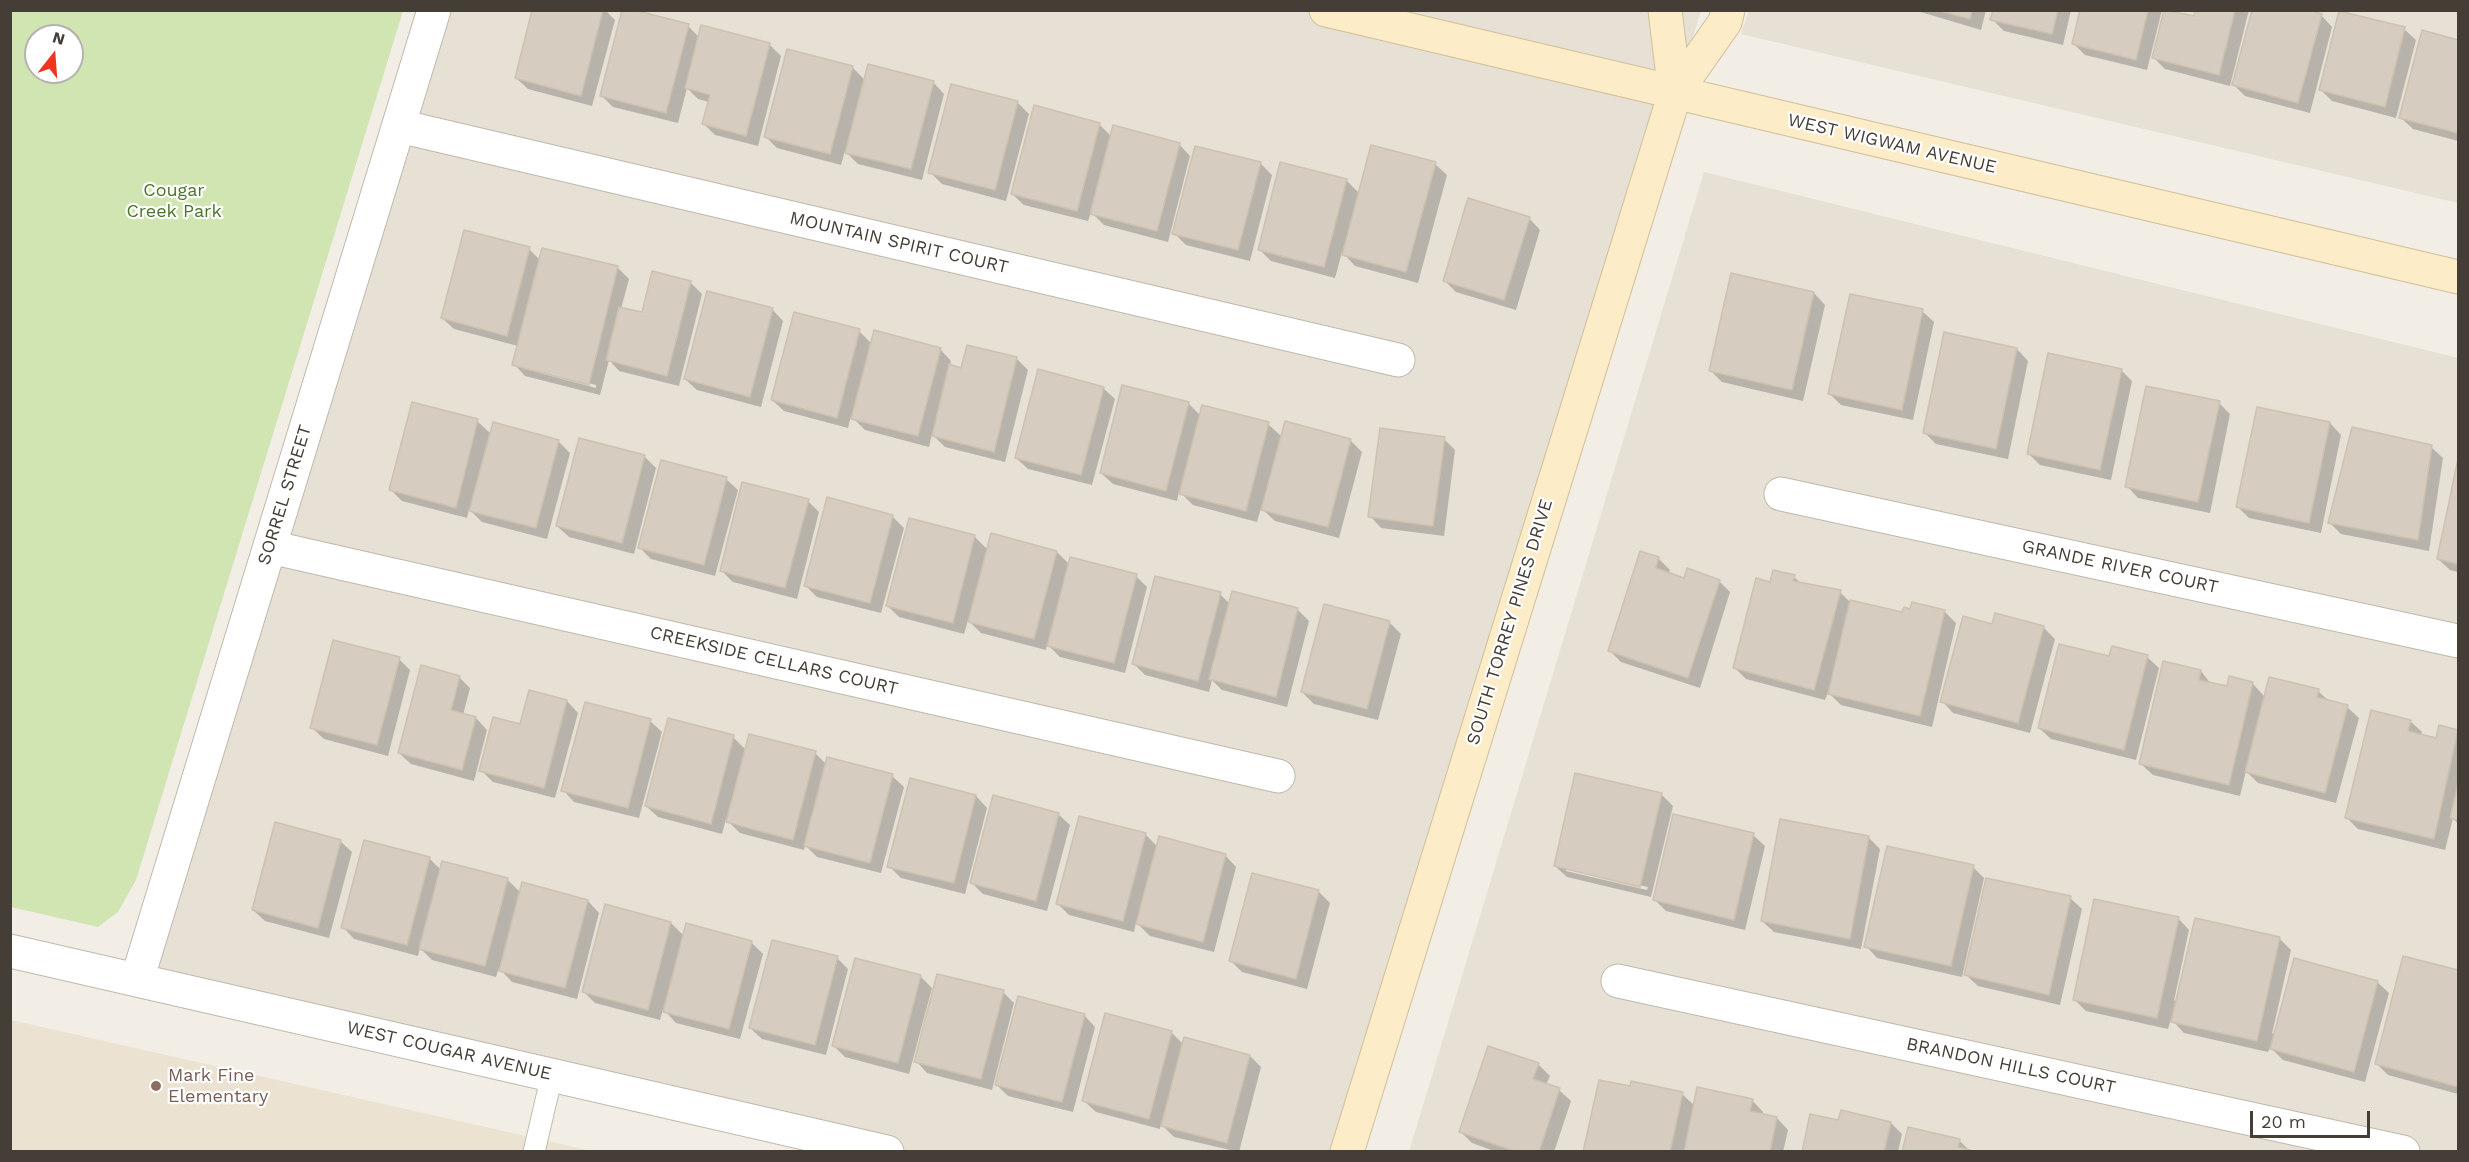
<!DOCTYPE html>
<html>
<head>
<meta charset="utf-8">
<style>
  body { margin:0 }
  #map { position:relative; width:2469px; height:1162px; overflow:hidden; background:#f2eee6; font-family:"Work Sans",sans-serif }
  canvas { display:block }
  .frame { position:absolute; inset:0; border:12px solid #453e36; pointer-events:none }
  .north { position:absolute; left:24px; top:24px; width:60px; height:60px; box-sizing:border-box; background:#fff; border:2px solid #b5b2af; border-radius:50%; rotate:17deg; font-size:16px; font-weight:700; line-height:24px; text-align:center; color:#453e36 }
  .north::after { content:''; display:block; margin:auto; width:21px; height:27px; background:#ef3520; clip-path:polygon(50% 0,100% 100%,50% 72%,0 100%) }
  .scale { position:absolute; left:2250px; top:1111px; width:120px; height:27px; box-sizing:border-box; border:3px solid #453e36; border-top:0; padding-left:8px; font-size:18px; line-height:21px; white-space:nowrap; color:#453e36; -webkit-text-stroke:4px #fff; paint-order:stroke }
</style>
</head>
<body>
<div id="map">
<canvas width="2469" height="1162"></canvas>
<div class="frame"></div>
<div class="north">N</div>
<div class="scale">20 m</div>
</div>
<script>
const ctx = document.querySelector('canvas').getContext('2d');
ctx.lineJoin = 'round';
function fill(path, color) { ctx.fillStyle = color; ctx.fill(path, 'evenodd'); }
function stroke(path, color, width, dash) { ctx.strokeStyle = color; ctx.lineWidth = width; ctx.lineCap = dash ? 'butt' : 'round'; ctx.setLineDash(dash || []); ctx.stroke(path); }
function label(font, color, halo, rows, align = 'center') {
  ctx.font = font + ' "Work Sans",sans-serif'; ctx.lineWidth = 4.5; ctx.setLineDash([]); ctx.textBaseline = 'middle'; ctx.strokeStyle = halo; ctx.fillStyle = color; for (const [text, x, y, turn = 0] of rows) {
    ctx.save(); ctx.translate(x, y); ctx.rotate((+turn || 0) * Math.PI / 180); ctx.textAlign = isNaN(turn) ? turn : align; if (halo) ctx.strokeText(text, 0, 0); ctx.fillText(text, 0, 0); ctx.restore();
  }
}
fill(new Path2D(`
  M1749 10 2458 11V203L1741 34Z
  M434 11H1701L1347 1151H889L137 980Z
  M1704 172 2458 358V1151L1409 1152Z`), '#e6e0d5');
fill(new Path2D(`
  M11 1020 592 1151 11 1152Z`), '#ebe2d1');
fill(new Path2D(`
  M11 10 403 11 136 880 118 912 98 927 11 907ZM36 36H72V72H36Z`), '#d0e5b1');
fill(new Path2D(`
  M534 10H605L615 20 592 106 528 89 516 78Z
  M1914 10H1986L1981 30Z
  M1994 10H2071L2063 45 2004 31 1992 19Z
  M2082 10H2162L2147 70 2085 55 2073 43Z
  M2197 10H2249L2230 86 2165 69 2153 57 2195 18Z
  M2321 15 2332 27 2310 113 2245 96 2234 85Z
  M688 26 700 38 769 44 781 56 758 146 715 135 704 124 709 102 698 99 687 88 678 123 613 107 601 95Z
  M2404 29 2416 40 2396 118 2332 101 2320 89Z
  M2423 32 2458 42V141L2413 129 2401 118Z
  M852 67 865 80 933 82 944 94 922 180 858 164 845 151 841 165 777 148 765 136Z
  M1017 102 1029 114 1006 201 942 184 930 172Z
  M1099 124 1112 137 1179 144 1190 156 1168 242 1104 225 1091 212 1088 221 1024 205 1012 194Z
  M1197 147 1261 164 1272 175 1250 261 1186 245 1174 233Z
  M1435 164 1447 175 1418 283 1355 266 1342 252 1335 278 1271 261 1260 250 1346 180 1360 194Z
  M1529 218 1540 230 1516 310 1456 292 1444 280Z
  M529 249 541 261 617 267 629 279 621 309 643 314 653 273 691 283 702 294 679 386 619 371 609 360 600 395 525 376 514 364 518 346 454 329 442 318ZM525 366 596 385V388L525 369Z
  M1814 293 1825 305 1803 401 1722 382 1711 371Z
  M772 309 783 321 761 407 697 390 685 379Z
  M1922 311 1934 322 1913 420 1841 405 1830 394Z
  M859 331 872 344 940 349 951 361 950 366 963 369 1016 358 1028 370 1005 462 945 447 932 434 929 447 865 430 851 416 848 428 784 411 772 400Z
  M1946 334 2017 349 2028 361 2008 459 1936 444 1925 433Z
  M2121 370 2132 381 2111 480 2040 465 2029 454Z
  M1103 388 1115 399 1092 485 1028 469 1016 458Z
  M1188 403 1201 416 1268 424 1282 437 1350 440 1362 452 1339 538 1275 521 1261 508 1257 522 1193 505 1179 491 1177 501 1113 484 1101 473Z
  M2219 403 2230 414 2210 513 2138 498 2127 486Z
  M477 421 491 434 558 441 570 453 547 539 482 522 469 509 467 518 402 501 391 490Z
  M2330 423 2341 435 2321 533 2249 518 2238 507Z
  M1444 439 1455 450 1444 536 1381 528 1370 516Z
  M2431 447 2443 458 2429 551 2341 534 2330 523Z
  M644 456 656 468 634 554 569 537 557 526Z
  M2458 464V572L2450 570 2438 559Z
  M726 479 738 490 715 576 651 559 640 548Z
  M808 501 819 512 797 599 733 582 721 570Z
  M892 516 904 528 881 613 817 597 806 586Z
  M974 536 988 550 1057 552 1070 565 1136 576 1147 587 1125 673 1060 657 1047 644 1046 650 981 633 968 620 964 634 899 617 888 606Z
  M1658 558 1670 570 1668 574 1685 580 1719 581 1730 592 1700 688 1621 662 1610 651Z
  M1794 577 1802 584 1840 592 1850 602 1904 614 1945 612 1956 623 1932 727 1841 705 1828 692 1825 700 1746 679 1734 667 1771 583Z
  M1233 593 1298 610 1309 621 1287 707 1222 690 1212 680 1209 692 1145 675 1134 664 1220 594 1230 604Z
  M1996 614 2044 628 2055 639 2030 733 1953 713 1942 701 1993 626Z
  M1389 622 1401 634 1378 720 1314 704 1302 692Z
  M2147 657 2159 668 2136 760 2051 739 2039 728 2110 658Z
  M399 659 410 670 388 756 324 739 312 728Z
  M2201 671 2211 684 2228 688 2252 683 2265 697 2318 691 2330 702 2347 707 2359 718 2336 803 2258 783 2246 771 2240 796 2153 775 2141 764Z
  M459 677 470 688 463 715 476 718 487 730 474 781 411 764 399 753Z
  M530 691 567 701 578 713 555 798 493 782 481 770 521 726Z
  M650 721 662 732 639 818 574 802 563 790Z
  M2410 721 2422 732 2421 736 2437 740 2440 727 2458 732V824L2453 818 2445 850 2358 829 2346 817Z
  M733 737 747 751 815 753 826 764 892 776 904 787 881 873 817 857 805 845 804 850 740 833 726 819 722 834 658 817 646 806Z
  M1661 794 1673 806 1651 897 1567 877 1555 866ZM1566 868 1648 887 1647 890 1566 871Z
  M976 796 987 808 965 894 901 878 889 866Z
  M1058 814 1070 825 1047 911 983 894 972 883Z
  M1145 834 1158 847 1225 855 1236 867 1214 952 1150 936 1136 922 1134 932 1069 915 1058 904Z
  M1753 835 1765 846 1745 930 1666 911 1655 900Z
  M1869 838 1880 849 1861 949 1774 932 1762 921Z
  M340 841 352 852 329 938 265 921 253 910Z
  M429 858 441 870 507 879 521 893 588 901 599 913 577 999 512 982 499 968 496 977 432 960 420 948 418 956 354 939 343 927Z
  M1973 867 1984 878 1962 977 1877 958 1866 946Z
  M1318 891 1330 903 1307 989 1242 972 1231 961Z
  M2070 898 2082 909 2060 1005 1978 986 1966 975Z
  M2178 918 2189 930 2174 1001 2280 939 2291 950 2272 1034 2377 982 2389 993 2365 1082 2283 1060 2270 1047 2268 1052 2184 1033 2171 1019 2168 1029 2086 1011 2075 1000Z
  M671 923 684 936 751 942 763 954 740 1039 676 1023 663 1009 660 1020 595 1003 584 992Z
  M837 958 848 969 826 1055 762 1039 750 1028Z
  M2404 958 2458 972V1094L2388 1075 2377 1064Z
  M920 976 932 988 909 1074 845 1057 834 1046Z
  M1003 992 1014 1003 992 1090 927 1073 916 1061Z
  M1084 1015 1095 1027 1073 1112 1008 1096 997 1085Z
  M1171 1032 1184 1045 1250 1056 1261 1067 1239 1152 1174 1137 1161 1124 1160 1129 1096 1112 1084 1101Z
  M1538 1064 1550 1076 1546 1085 1559 1090 1571 1101 1554 1152H1497L1472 1143 1461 1132Z
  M1682 1094 1695 1106 1752 1100 1763 1112V1115L1777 1118 1788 1130 1783 1152H1585Z
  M1839 1122 1891 1123 1902 1134 1898 1152H1803Z
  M1959 1140 1970 1151 1904 1152Z`), '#0003');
const building = new Path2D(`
  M532 10H603L581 96 515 78Z
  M622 10H634L689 24 666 113 600 96Z
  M1937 10H1972L1970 19Z
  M1993 10H2058L2052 34 1990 20Z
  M2080 10H2148L2136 60 2072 44Z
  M2164 10 2194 16 2195 10H2235L2219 75 2152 58Z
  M2252 10H2309L2322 14 2298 103 2232 85Z
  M2339 11 2405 27 2385 107 2319 90Z
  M701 25 770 43 746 136 702 124 710 95 685 88Z
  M2422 30 2458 40V133L2399 118Z
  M787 49 853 66 830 154 764 137Z
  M868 64 934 81 911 169 845 153Z
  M951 84 1018 101 995 190 928 173Z
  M1034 105 1100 123 1077 211 1011 194Z
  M1113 125 1180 143 1157 231 1090 214Z
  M1371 145 1436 162 1406 272 1342 255Z
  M1195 146 1261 162 1238 250 1172 234Z
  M1280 162 1347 179 1324 267 1258 250Z
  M1468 198 1530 217 1504 300 1443 281Z
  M464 230 530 247 507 336 441 318Z
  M542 248 618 266 589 385 512 365Z
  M652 271 691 281 667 376 606 360 619 307 642 312Z
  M1731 273 1814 292 1792 390 1709 371Z
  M707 291 773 308 750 397 684 379Z
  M1850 294 1923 309 1902 410 1828 394Z
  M794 312 860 329 837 418 771 400Z
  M874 330 941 348 918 436 851 419Z
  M1944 332 2017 348 1996 449 1923 433Z
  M967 345 1017 357 994 452 932 436 949 364 961 368Z
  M2048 353 2122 369 2100 470 2027 454Z
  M1038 369 1104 387 1081 475 1015 458Z
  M1122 385 1189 402 1166 491 1100 473Z
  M2146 386 2220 401 2198 502 2125 487Z
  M412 402 478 419 456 508 389 490Z
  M1202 405 1269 422 1246 511 1179 494Z
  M2257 407 2330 422 2309 523 2236 507Z
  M1285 421 1351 439 1328 527 1261 510Z
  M493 422 559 440 536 528 469 511Z
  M2352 427 2432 445 2418 540 2328 523Z
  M1380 428 1445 437 1433 526 1368 517Z
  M579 438 645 455 622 543 556 526Z
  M2458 459V564L2437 559Z
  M661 460 727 477 704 565 638 548Z
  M742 482 809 499 785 588 720 571Z
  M827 497 893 515 870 603 804 586Z
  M909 518 975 535 953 623 886 606Z
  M991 533 1057 551 1034 639 968 622Z
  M1640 551 1659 557 1656 568 1684 578 1687 568 1720 580 1688 678 1608 651Z
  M1070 557 1137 574 1114 663 1047 646Z
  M1773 570 1795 575 1793 581 1841 590 1814 690 1733 668 1756 578 1770 582Z
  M1155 576 1221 592 1198 681 1132 664Z
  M1232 591 1298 608 1276 697 1209 679Z
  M1850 600 1902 612 1904 607 1910 609 1912 602 1945 610 1920 716 1828 694Z
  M1324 604 1390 621 1367 709 1301 692Z
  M1995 613 2044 626 2018 723 1940 702 1963 616 1992 624Z
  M333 640 400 657 377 745 310 728Z
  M2059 644 2109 656 2112 646 2148 655 2124 750 2038 728Z
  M2163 661 2201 670 2199 680 2227 686 2229 676 2253 682 2229 785 2139 764Z
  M421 665 460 676 451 710 476 717 462 770 398 753Z
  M2269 677 2319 689 2317 697 2348 705 2325 793 2245 772Z
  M529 690 567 700 544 788 479 771 493 717 520 724Z
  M585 702 651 719 628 808 561 791Z
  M2371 710 2411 720 2408 731 2436 738 2439 725 2458 730 2434 839 2345 818Z
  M668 718 734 735 711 824 645 806Z
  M749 734 816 751 793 840 726 822Z
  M827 757 893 774 870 863 804 846Z
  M1575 773 1662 793 1640 887 1554 866Z
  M910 778 976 795 954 883 887 867Z
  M2458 784V820L2450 818Z
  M993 795 1059 813 1036 901 970 883Z
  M1673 814 1754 833 1734 920 1653 900Z
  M1079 816 1146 833 1123 921 1056 904Z
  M1780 819 1869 836 1850 939 1761 921Z
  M275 822 341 840 318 928 252 910Z
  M1159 836 1226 854 1203 942 1136 924Z
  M364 840 430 857 407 945 341 928Z
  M1887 846 1974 865 1951 966 1864 947Z
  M442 861 508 878 485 966 419 949Z
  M1252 873 1319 890 1296 979 1229 961Z
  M1986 878 2071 896 2049 995 1964 975Z
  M522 882 588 900 565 988 499 971Z
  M2094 899 2179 917 2157 1018 2073 1000Z
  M605 904 671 922 648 1010 582 992Z
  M2195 918 2280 937 2257 1041 2171 1022Z
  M686 923 752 941 729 1029 663 1012Z
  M772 940 838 956 815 1045 749 1028Z
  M2403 956 2458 970V1087L2375 1064Z
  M855 958 921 975 898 1063 832 1046Z
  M2294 958 2378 981 2354 1072 2270 1049Z
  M937 974 1004 990 981 1079 914 1062Z
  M1018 996 1085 1014 1062 1102 995 1085Z
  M1105 1013 1172 1031 1149 1119 1082 1101Z
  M1184 1037 1250 1055 1227 1143 1161 1126Z
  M1488 1046 1539 1063 1533 1079 1560 1088 1539 1152H1517L1459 1132Z
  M1599 1080 1630 1086 1631 1081 1683 1092 1670 1152H1583Z
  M1697 1087 1753 1099 1750 1111 1777 1117 1770 1152H1684Z
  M1841 1110 1891 1122 1884 1152H1802L1810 1114 1838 1120Z
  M1908 1127 1960 1139 1958 1147 1977 1152H1902Z`);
fill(building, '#d6ccbf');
stroke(building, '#cec1b0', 1.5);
const lane = new Path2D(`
  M534 1152 552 1075`);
const street = new Path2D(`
  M399 126 1398 360
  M1781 494 2458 641
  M270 547 1278 776
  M10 951 887 1152
  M137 980 434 10
  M1618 981 2403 1152`);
const secondary = new Path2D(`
  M1326 10 2458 277
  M1665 10 1675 93
  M1347 1152 1675 93 1725 22 1728 10`);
stroke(lane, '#c0b8ad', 23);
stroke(street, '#c0b8ad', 35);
stroke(secondary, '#d0bf98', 35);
stroke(lane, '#fff', 21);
stroke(street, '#fff', 33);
stroke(secondary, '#fcecc7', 33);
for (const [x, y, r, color] of [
  [156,1086,6,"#8d6e63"]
]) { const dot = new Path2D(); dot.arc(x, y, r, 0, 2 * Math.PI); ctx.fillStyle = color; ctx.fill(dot); stroke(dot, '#fff', 2); }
label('18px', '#453e36', '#fff', [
  ["WEST WIGWAM AVENUE",1892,144,13],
  ["MOUNTAIN SPIRIT COURT",899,243,13],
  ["SORREL STREET",285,495,-73],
  ["GRANDE RIVER COURT",2120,567,12],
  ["SOUTH TORREY PINES DRIVE",1510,622,-73],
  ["CREEKSIDE CELLARS COURT",774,661,13],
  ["WEST COUGAR AVENUE",449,1051,13],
  ["BRANDON HILLS COURT",2011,1066,12]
]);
label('18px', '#4b742c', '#fff', [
  ["Cougar",174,191],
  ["Creek Park",174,212]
]);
label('18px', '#785e54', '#fff', [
  ["Mark Fine",168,1076],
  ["Elementary",168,1097]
], 'left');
</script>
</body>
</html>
